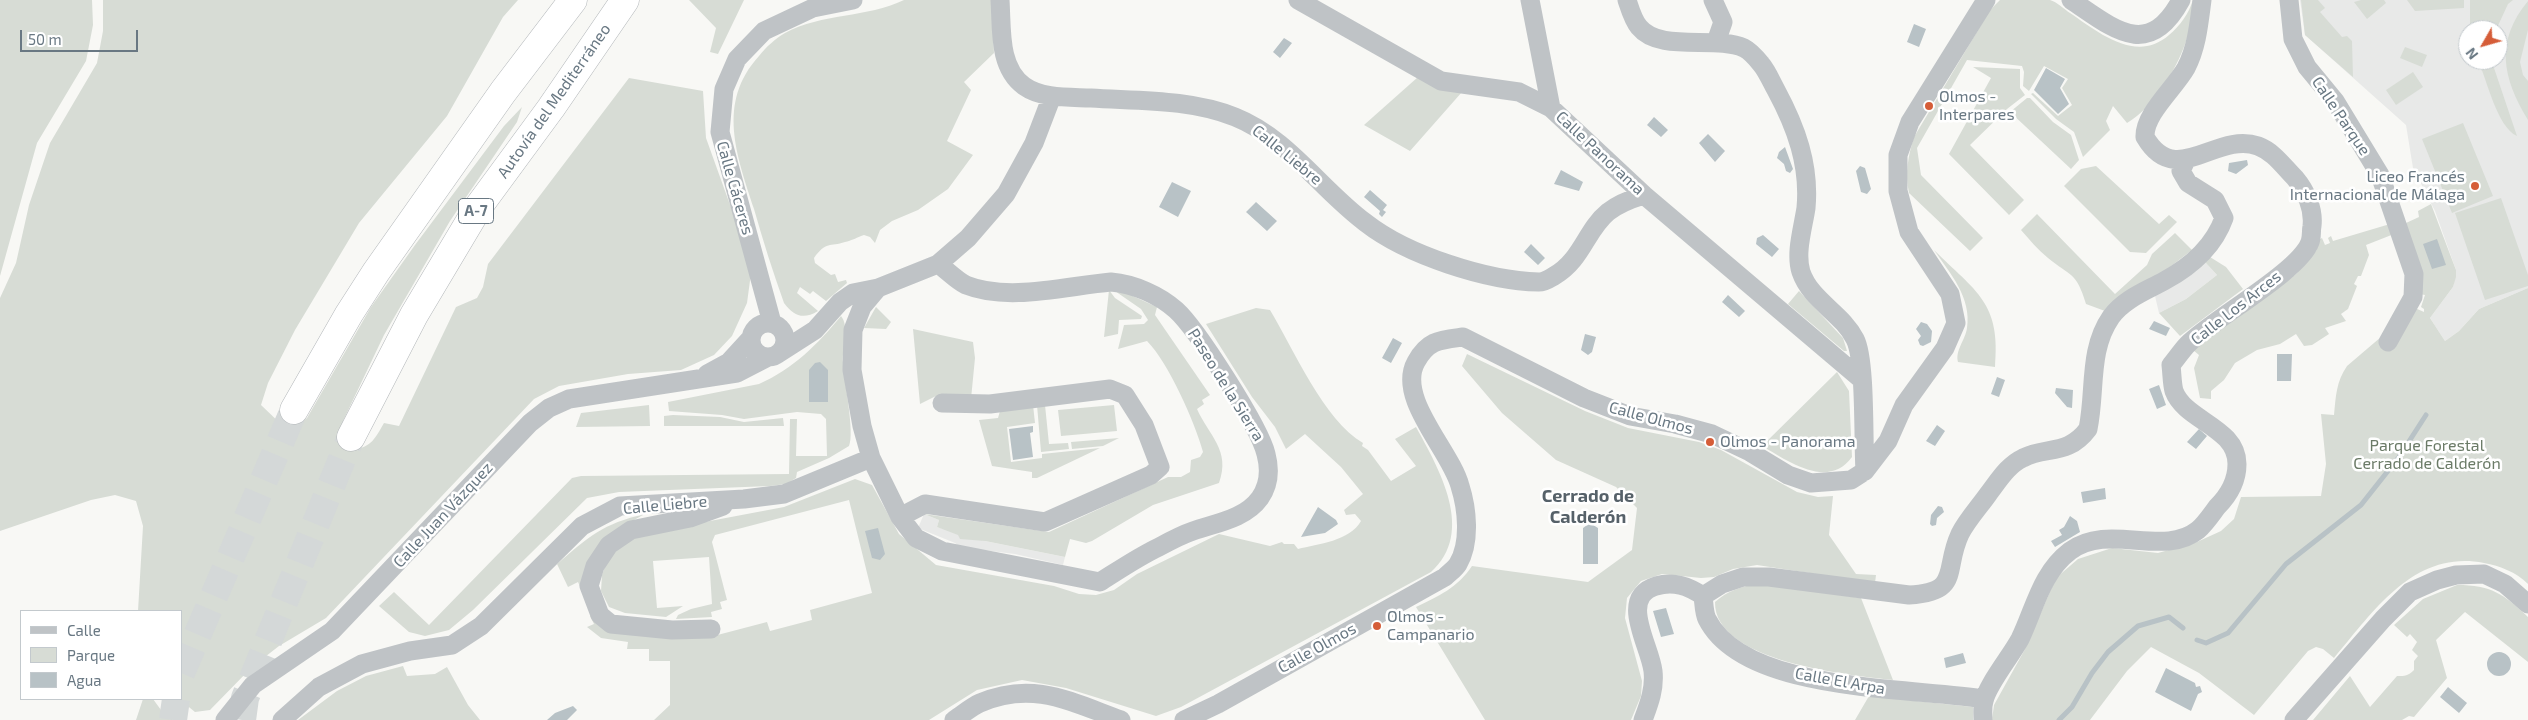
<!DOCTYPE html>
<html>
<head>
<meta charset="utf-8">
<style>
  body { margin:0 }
  #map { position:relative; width:2528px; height:720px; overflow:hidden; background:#f8f8f5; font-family:"Exo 2",sans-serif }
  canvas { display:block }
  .legend { position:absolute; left:20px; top:610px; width:162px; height:90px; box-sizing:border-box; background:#fff; border:1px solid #c3c9cd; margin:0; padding:6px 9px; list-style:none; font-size:15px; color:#697883 }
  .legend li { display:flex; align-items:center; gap:10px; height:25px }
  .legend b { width:25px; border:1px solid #c3c9cd }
  .north { position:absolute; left:2458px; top:20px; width:50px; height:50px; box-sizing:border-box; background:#fff; border:1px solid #c3c9cd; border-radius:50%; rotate:232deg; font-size:14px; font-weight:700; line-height:20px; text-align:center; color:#697883 }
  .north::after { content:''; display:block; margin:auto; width:18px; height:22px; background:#d55d38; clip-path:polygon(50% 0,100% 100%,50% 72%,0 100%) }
  .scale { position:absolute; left:20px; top:30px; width:118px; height:22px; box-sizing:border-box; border:2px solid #697883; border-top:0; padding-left:6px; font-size:15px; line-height:18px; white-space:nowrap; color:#697883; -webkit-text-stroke:4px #fff; paint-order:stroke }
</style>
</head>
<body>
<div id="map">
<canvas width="2528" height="720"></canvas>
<ul class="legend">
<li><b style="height:6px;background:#bfc3c6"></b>Calle</li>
<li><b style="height:14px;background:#d7dcd5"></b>Parque</li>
<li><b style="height:14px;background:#b8c2c6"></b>Agua</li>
</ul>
<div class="north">N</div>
<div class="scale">50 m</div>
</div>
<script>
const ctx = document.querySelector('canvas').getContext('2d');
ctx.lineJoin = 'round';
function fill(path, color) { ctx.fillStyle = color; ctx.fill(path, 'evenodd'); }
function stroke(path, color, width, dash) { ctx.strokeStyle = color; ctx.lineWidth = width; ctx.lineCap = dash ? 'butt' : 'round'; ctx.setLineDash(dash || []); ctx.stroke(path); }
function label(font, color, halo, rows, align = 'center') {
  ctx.font = font + ' "Exo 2",sans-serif'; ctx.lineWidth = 5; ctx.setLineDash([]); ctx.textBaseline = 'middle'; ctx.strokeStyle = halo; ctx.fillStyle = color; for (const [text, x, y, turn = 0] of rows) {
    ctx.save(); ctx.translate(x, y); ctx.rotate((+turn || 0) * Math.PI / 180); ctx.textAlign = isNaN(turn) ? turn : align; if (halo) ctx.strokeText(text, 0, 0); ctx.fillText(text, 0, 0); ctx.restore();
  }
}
fill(new Path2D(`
  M2300 0H2528V288L2479 309 2459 331 2445 341 2430 318 2453 287 2456 270 2435 211 2413 168 2406 125 2305 35ZM2468 30H2498V60H2468Z
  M2205 262 2217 275 2186 299 2159 313 2155 296Z
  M924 514 939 520 937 527 985 541 1065 557 1063 565 1015 554 959 547 955 543 918 528Z`), '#e8e9e8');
fill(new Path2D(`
  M0 0H92L93 25 86 61 37 143 0 276Z
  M103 0H518L503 17 447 116 359 223 295 330 268 383 261 405 284 427H296L307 418 371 307 415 245 504 126 522 107 517 122 450 221 384 335 343 421 342 436 354 449C371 448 376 437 384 423L399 426 456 307 477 298 483 287 488 264 629 78 703 91 706 138 752 266 747 303 732 336 714 355 681 370 628 374 559 386 534 399 326 618 279 646 252 667 210 710 195 712 179 699H181V611H138L143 526 136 501 115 495 91 500 0 531V298L16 263 29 205 50 143 97 63 103 31Z
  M689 0H744L718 54 710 52 716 28Z
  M904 0H991L994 53 964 82 971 90 947 141 973 155 948 189 918 210 892 221 880 230 875 243 870 237 864 235C858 237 851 241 845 242 830 247 826 241 814 258L815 263 831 275 835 274 838 282 846 280 847 283 826 301 813 291 810 294 800 287 797 293 818 311C803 320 794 316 784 303 773 272 763 241 754 209 737 156 716 103 759 56 766 47 775 39 785 33 822 13 867 18 904 0Z
  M2000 0C2013 0 2038 0 2050 0 2057 2 2064 9 2070 13 2098 32 2136 64 2169 35 2180 26 2189 13 2193 0 2192 11 2192 24 2188 35 2180 64 2154 108 2127 123L2113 106 2106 121 2110 130 2083 157 2074 132 2056 119 2031 94 2033 93 2058 116 2072 105 2062 88 2068 79 2044 66 2029 91 2023 86 2024 72 2022 66 1967 60 1917 148 1921 175 1983 238 1970 251 1909 193C1905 173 1908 156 1914 137L1990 10Z
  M2301 0H2318L2325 8 2320 12 2342 37 2347 36 2352 41 2353 77 2305 35Z
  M2361 0H2384L2386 3 2367 19 2354 2Z
  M2407 0H2464V8L2415 11Z
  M2470 0H2513L2508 4 2496 30H2470Z
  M2528 1V30L2520 62 2523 75 2528 81V120C2502 77 2495 41 2528 1Z
  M2405 47 2427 55 2422 67 2400 58Z
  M2478 60H2494V68L2517 136C2497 127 2487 80 2478 60Z
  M1973 67 2020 69V88L2025 95 2007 109 1970 145 2024 200 2009 215 1949 154 1991 78Z
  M2413 72 2423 87 2396 105 2386 90Z
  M1418 77 1462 92 1410 151 1364 125Z
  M2027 98H2030L2053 122 2071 135 2079 160 2071 169 2010 112Z
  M2463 123 2493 196 2452 213 2422 139Z
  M2096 166 2159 224 2169 215 2177 222 2146 253 2130 252 2064 186 2081 169Z
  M2501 198 2528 275V286L2485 300 2455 213Z
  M2431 204 2456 270V277L2453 287 2430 318 2445 341 2459 331 2479 309 2528 288V584C2516 572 2500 566 2484 563 2414 549 2373 612 2334 658L2323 649 2316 647 2308 651 2254 715 2199 673 2151 647 2127 671 2090 720H1992L1994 705 2024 651 2056 578 2078 559 2112 548 2158 553 2197 542 2221 531 2234 519 2241 497 2321 496 2326 464 2321 414 2334 415C2336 396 2336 382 2347 366L2415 308 2424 312V309L2421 307 2425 295 2419 294 2406 223 2419 217 2418 211Z
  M2037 214 2115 294 2147 265 2152 254 2175 233 2192 250 2166 270 2105 311 2086 304C2076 271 2071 277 2048 258 2038 250 2029 239 2021 230Z
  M2390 224 2394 234 2366 245 2369 255 2361 276H2358L2354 284 2357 286 2348 309 2341 314 2346 321 2325 328 2329 334 2312 345 2304 346 2296 334 2280 344 2257 350 2235 363 2224 380 2211 391V399L2200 398 2194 368 2199 355 2193 350 2296 274 2316 251 2320 239 2322 238 2325 245 2330 243 2328 238 2331 236 2333 241Z
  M1934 250C1976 292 2001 302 1995 367L1958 362C1955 350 1965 341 1967 328 1972 298 1950 273 1934 250Z
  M2210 257 2226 267 2243 289 2180 336 2159 313 2186 299 2217 275 2205 262Z
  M1112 289 1124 292 1157 307 1155 315 1210 395 1202 400 1204 404 1197 409C1209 436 1231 450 1219 483L1153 505 1092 541 1086 543 1070 539 1065 557 985 541 960 539 958 535 937 527 939 520 924 514 1049 532 1168 477H1181L1190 472 1191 460 1200 457 1203 452C1195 422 1168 362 1147 341L1118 349 1124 325 1144 324 1148 320 1141 309Z
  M1109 290 1115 298 1142 316 1141 319 1119 320 1118 334 1104 337Z
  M1799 291 1843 338 1847 351H1844L1788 304Z
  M876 307 891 322 886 329 864 328Z
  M1256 308 1270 310C1293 348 1324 421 1363 443L1362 446 1368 450 1391 481 1416 466 1395 439 1416 427C1439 469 1476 532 1431 572L1181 707 1156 716 1066 688 1022 680 977 690 929 720H654L670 705V661H649V649H627L628 642 601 638 587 627 594 624 590 616 593 615 706 638 767 622 770 631 812 620 810 610 872 593 849 500 715 535 712 542 727 600 720 602 722 609 711 612 712 617 676 619 678 615 691 609 712 604 709 557 653 561 657 608 683 606 666 617 625 613 609 607 601 591 602 575 609 555 641 534 784 507 855 479 872 485 899 534 936 565 1054 586 1079 594 1096 595 1114 590 1137 574 1219 534 1270 546 1282 542 1284 544H1294L1298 549C1318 544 1350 541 1361 521L1355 514 1346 515 1344 510 1363 494 1341 467 1305 434 1286 449 1275 427 1252 397 1206 324Z
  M841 316C850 327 842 349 843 362 844 381 855 433 849 446L829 458 797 472 796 478 786 484 770 486 619 492 587 498 473 610 449 630 425 636 409 632 379 606 394 592 429 625 572 478 581 476 789 474 790 419H797L796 456H827L826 419 821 414 797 412 744 419 722 415 669 411 668 402 759 384C793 369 818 344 841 316Z
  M913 329 973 342 975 358 971 399 936 396 920 404Z
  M1467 354 1585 411 1628 428 1699 442 1721 450 1797 492 1818 497 1833 496 1829 535 1856 574 1876 575 1875 583 1757 565 1733 569 1714 577 1701 578 1662 574 1641 581 1627 598 1625 618 1642 681 1641 696 1631 720H1485L1416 607C1439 596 1457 588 1472 566L1588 582 1632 550 1637 508 1616 487 1556 460 1502 413 1462 366Z
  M1837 372 1849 391 1852 457C1828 490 1788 461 1762 446Z
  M649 405 650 426 576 427 581 413Z
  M1033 405 1035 423 1007 427 1011 462 1042 458V454L1100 448 1037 478H1032V472L992 466 979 420 998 418 1000 411Z
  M1037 405H1045L1049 444 1068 443 1069 449 1041 452Z
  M1114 405 1117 431 1061 436 1058 410Z
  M673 415 720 417 744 422 783 418 784 426H664V416Z
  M1119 438 1103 446 1072 449 1071 442Z
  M645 514C602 537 586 546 585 598L578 582 568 587 557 564C590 536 602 524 645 514Z
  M1758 584 1861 598 1893 680C1849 675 1714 662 1715 602 1727 591 1742 586 1758 584Z
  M2457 585C2491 585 2504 594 2528 617V662L2465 612 2436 640 2447 678 2414 717 2409 716 2402 720H2313L2350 676 2370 707 2397 676C2405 676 2408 676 2414 670V661L2418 656 2412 650 2417 642 2410 634 2407 637 2394 625 2423 599Z
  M403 666 407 676 435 674 447 667 468 705 480 720H298L337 691 366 676Z
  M1869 696 1973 707V720H1855Z
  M143 699H153L161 710 173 720H136Z`), '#d7dcd5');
fill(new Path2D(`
  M1914 24 1926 29 1919 47 1907 42Z
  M1284 38 1292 43 1280 58 1273 52Z
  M2046 68 2065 79 2060 88 2069 104 2058 114 2034 90Z
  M1654 117 1668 130 1661 137 1647 125Z
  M1708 134 1725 151 1715 162 1699 143Z
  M1785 147 1793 169 1790 173 1786 171 1784 164 1777 158 1779 152Z
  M2247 160 2248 165 2236 174 2228 171 2229 163Z
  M1860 166 1865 168 1871 189 1867 194 1861 192 1856 171Z
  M1561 170 1583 182 1579 191 1554 184Z
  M1172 182 1191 191 1178 217 1159 207Z
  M1370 190 1387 205 1383 210 1386 212 1382 217 1379 214 1380 211 1364 197Z
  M1256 202 1277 221 1267 231 1246 212Z
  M1763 235 1779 249 1772 257 1756 244 1757 238Z
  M2437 239 2446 265 2432 269 2423 244Z
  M1531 244 1545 258 1538 265 1524 252Z
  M1728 295 1745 311 1739 317 1722 302Z
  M2154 321 2170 328 2166 336 2149 329Z
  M1921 322 1927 324 1932 331 1931 342 1923 346 1920 345 1918 340 1921 336 1916 329Z
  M1585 334 1596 337 1592 352 1588 355 1581 350Z
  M1393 338 1402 343 1391 363 1382 358Z
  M2277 354H2292L2291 381H2277Z
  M820 362 828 370V402H809V370L815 363Z
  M1997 377 2005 380 1999 397 1991 394Z
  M2159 385 2166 405 2157 409 2149 389Z
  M2056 388 2073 390 2072 408 2067 407 2055 393Z
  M1937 425 1945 431 1935 446 1926 441Z
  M1033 426V432L1030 433 1033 457 1013 460 1009 429Z
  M2199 429 2207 436 2196 449 2187 442Z
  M2105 488 2106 499 2083 503 2081 492Z
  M1938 506 1942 507 1944 512 1937 518 1936 525 1932 526 1930 524 1931 515Z
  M1318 507 1336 520 1338 524 1325 533 1301 537Z
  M2070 516 2077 521 2080 532 2055 547 2051 541 2062 535 2059 530 2064 527Z
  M1590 523 1598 528V564H1583V528Z
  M878 528 885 554 880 560 872 558 865 531Z
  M1666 608 1674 634 1661 637 1653 611Z
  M2487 664a12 12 0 1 1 24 0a12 12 0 1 1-24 0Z
  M1963 653 1966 663 1946 668 1944 658Z
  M2166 668 2195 683 2196 687 2200 686 2202 692 2198 694 2191 711 2155 692Z
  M2448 687 2467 703 2459 713 2440 697Z
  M573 706 577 710 567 720H547L555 713Z`), '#b8c2c6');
stroke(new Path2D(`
  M2197 640 2206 643 2228 633 2286 564 2361 505 2399 457 2426 415
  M2059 720 2072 707 2092 673 2108 652 2138 626 2169 617 2183 628`), '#b8c2c6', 5);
stroke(new Path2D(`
  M181 673 294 410
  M173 720 176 699
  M242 720 245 698 351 437`), '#d4d8d8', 28, [28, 14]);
const highway = new Path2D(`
  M294 410 349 314 376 272 503 92 573 0
  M351 437 414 315 479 206 551 108 625 0`);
stroke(highway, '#b2b6b9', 29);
stroke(new Path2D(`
  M1000 0C1002 29 998 67 1024 86 1042 99 1070 97 1091 98 1138 101 1190 99 1235 117 1288 138 1321 190 1366 223 1407 255 1487 281 1539 282 1545 282 1549 279 1554 276 1582 260 1586 230 1608 212 1618 204 1631 199 1644 195
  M1298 0 1441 81 1519 92 1551 108 1644 195 1861 379
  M1530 0 1551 108
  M1627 0C1630 9 1633 20 1639 27 1660 53 1715 35 1744 48 1750 51 1757 59 1761 64 1767 71 1771 81 1776 90 1796 127 1810 165 1806 208 1803 228 1795 253 1801 272 1811 301 1842 313 1855 339 1866 360 1863 443 1865 471
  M1713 0 1723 22 1716 42
  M2071 0C2113 28 2148 61 2181 0
  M2289 0 2293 39 2307 67 2335 101 2380 175 2414 274 2413 297 2388 342
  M878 288 862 307 853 330 852 370 862 426 871 458 900 517 916 538 942 551 1100 582C1119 570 1138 557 1159 547 1170 541 1181 535 1193 531 1216 523 1245 519 1260 498 1269 485 1270 469 1266 454 1260 428 1197 329 1176 310 1159 295 1134 284 1111 282 1066 286 1008 302 966 285 956 280 947 270 938 264
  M751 340a17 17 0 1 1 34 0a17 17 0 1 1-34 0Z
  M772 323 720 132 724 89 737 59 764 31 813 8 853 0
  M776 355 815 330 840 302 853 293 878 288 938 264 968 238 1006 194 1034 143 1052 96
  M707 374 729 362 751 338
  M900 517 925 504 1045 522 1151 475 1160 467 1144 425 1125 395 1110 389 990 404 942 403
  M1703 596 1722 584 1743 577H1769L1909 595C1962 592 1943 570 1960 534 1967 520 1980 506 1989 493 1999 480 2008 465 2023 458 2046 446 2068 456 2088 429 2096 391 2088 350 2111 317 2124 299 2146 291 2164 281 2190 267 2214 246 2224 218L2215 200 2188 183 2181 171 2186 160
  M1703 596C1704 603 1704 613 1707 619 1744 693 1911 687 1984 699
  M711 629 672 630 611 624 600 615 589 586 595 566 609 545 631 530 690 518 723 506
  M225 720 253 685 332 631 530 423 549 408 569 399 737 373 768 357
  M282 720 319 687 362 664 410 651 452 645 481 626 582 526 620 506 744 499 784 494 871 458
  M954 720C962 715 971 707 980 703 1033 680 1071 702 1121 720
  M1184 720 1218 704 1445 577C1449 573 1455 569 1458 564 1471 542 1467 508 1460 486 1451 451 1396 398 1416 362 1428 340 1440 340 1463 337L1584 398 1630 416 1675 424 1712 434 1750 452 1788 475 1811 483 1851 480 1865 471 1888 441 1904 405 1945 348 1956 323 1950 294 1909 232 1898 191V155L1910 122 1986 0
  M1643 720C1649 704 1655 689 1653 671 1650 645 1618 598 1656 586 1674 581 1688 586 1703 596
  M1983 720C1983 714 1982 707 1984 701 1987 685 2011 656 2020 639 2035 608 2041 573 2070 551 2109 522 2163 558 2198 530 2205 524 2211 515 2217 507 2229 495 2237 481 2237 464 2237 427 2185 421 2174 391 2172 384 2172 373 2171 365 2177 358 2182 350 2188 344 2213 319 2300 271 2310 242 2312 237 2311 231 2312 226 2314 209 2306 191 2295 178 2283 166 2274 152 2258 146 2216 131 2176 190 2145 137 2144 114 2174 89 2186 68 2197 47 2199 23 2202 0
  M2294 720 2383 619 2410 592 2437 580 2456 575 2484 574 2505 584 2528 604`), '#bfc3c6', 19);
stroke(highway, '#fff', 28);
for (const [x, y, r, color] of [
  [1929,106,5,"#d55d38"],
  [2475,186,5,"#d55d38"],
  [1710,442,5,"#d55d38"],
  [1377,626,5,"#d55d38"]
]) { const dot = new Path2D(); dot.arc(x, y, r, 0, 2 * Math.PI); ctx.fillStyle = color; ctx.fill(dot); stroke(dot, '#fff', 2); }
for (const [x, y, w] of [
  [476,211,35]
]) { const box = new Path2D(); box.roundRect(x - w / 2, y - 12.5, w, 25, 4); ctx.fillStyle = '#fff'; ctx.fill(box); stroke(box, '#697883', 1); }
label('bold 15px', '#697883', null, [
  ["A-7",476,211]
]);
label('16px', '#697883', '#fff', [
  ["Olmos -",1939,97],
  ["Interpares",1939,115],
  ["Liceo Francés",2465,177,"right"],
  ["Internacional de Málaga",2465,195,"right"],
  ["Olmos - Panorama",1720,442],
  ["Olmos -",1387,617],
  ["Campanario",1387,635]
], 'left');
label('16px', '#697883', '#fff', [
  ["Autovía del Mediterráneo",554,101,-55],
  ["Calle Parque",2341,116,56],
  ["Calle Panorama",1600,153,43],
  ["Calle Liebre",1287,155,39],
  ["Calle Cáceres",735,188,74],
  ["Calle Los Arces",2236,308,-38],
  ["Paseo de la Sierra",1226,385,58],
  ["Calle Olmos",1651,418,15],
  ["Calle Liebre",665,505,-5],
  ["Calle Juan Vázquez",443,515,-47],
  ["Calle Olmos",1317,648,-29],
  ["Calle El Arpa",1840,681,10]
]);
label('16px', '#6b7b67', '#fff', [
  ["Parque Forestal",2427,446],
  ["Cerrado de Calderón",2427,464]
]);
label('bold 18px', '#566169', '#fff', [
  ["Cerrado de",1588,496],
  ["Calderón",1588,517]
]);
</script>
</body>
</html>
